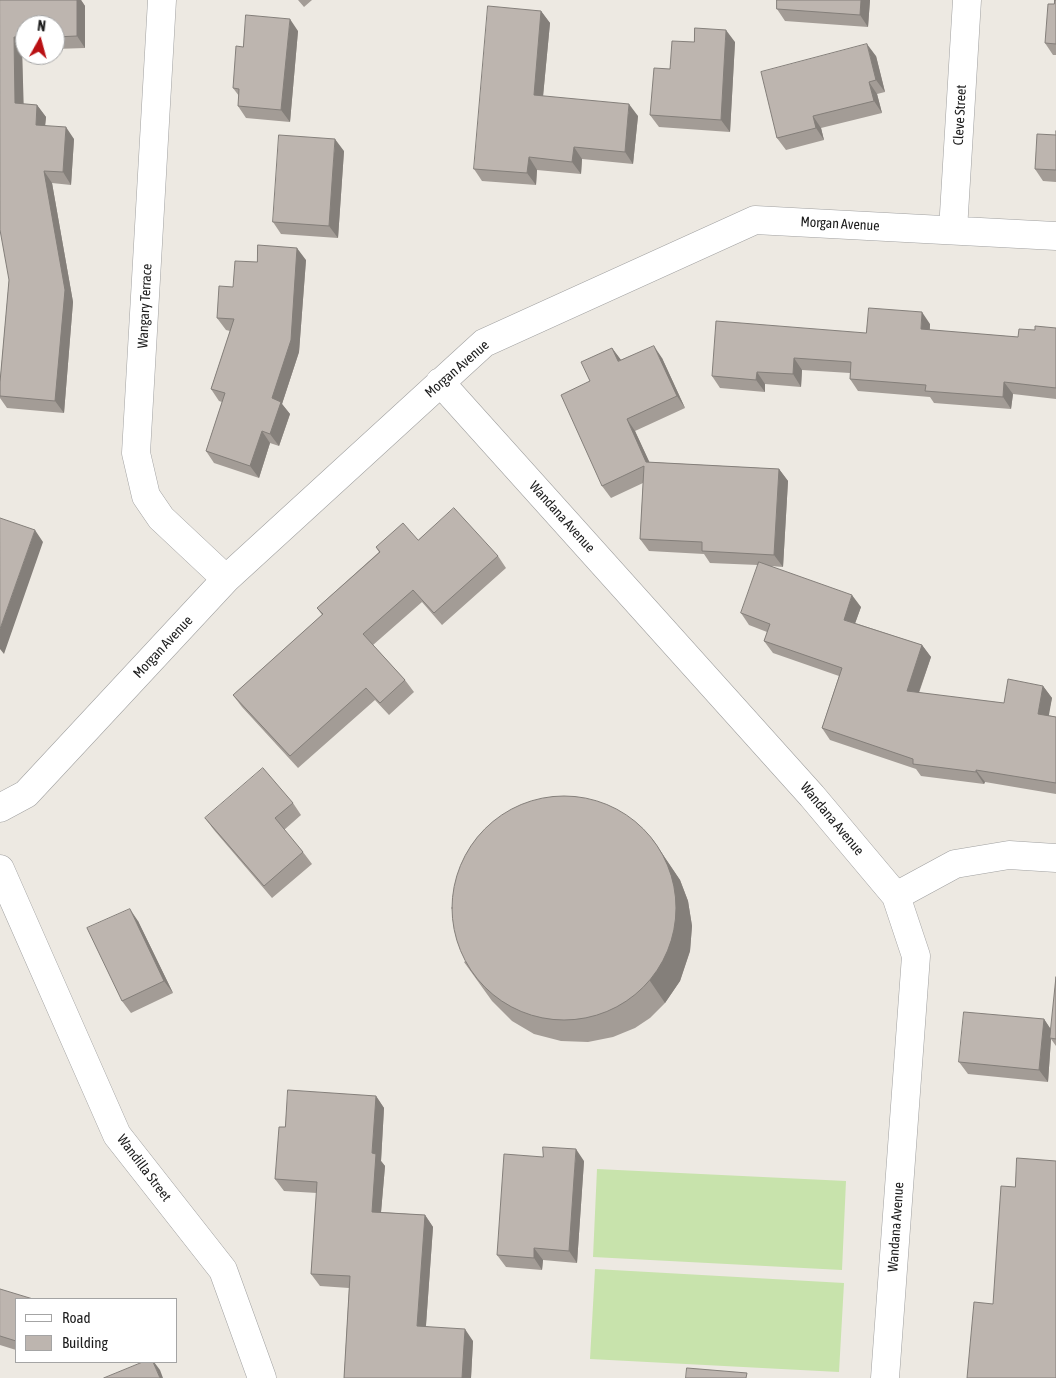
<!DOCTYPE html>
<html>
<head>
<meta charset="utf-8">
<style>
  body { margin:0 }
  #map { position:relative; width:1056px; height:1378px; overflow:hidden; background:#ede9e2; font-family:"Asap Condensed",sans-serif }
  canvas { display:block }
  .legend { position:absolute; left:15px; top:1298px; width:162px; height:65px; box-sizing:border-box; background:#fff; border:1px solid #a4a4a4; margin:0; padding:6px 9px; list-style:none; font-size:15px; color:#1c1c1c }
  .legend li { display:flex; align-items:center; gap:10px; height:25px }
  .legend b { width:25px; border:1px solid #a4a4a4 }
  .north { position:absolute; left:15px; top:15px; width:50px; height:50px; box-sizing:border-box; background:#fff; border:1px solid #a4a4a4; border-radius:50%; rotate:7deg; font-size:14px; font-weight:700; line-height:20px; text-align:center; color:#1c1c1c }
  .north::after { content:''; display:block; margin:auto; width:18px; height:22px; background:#b91013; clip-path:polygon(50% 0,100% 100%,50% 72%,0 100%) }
</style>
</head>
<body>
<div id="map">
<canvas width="1056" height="1378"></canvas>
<ul class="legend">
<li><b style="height:6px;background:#fff"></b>Road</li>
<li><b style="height:14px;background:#bdb5af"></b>Building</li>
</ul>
<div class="north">N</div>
</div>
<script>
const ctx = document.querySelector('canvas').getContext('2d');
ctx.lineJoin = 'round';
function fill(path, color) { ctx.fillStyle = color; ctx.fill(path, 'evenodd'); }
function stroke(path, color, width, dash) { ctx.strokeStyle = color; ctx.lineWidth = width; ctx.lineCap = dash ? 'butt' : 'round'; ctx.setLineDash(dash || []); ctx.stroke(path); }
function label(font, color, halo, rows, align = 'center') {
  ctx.font = font + ' "Asap Condensed",sans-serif'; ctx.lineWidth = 4.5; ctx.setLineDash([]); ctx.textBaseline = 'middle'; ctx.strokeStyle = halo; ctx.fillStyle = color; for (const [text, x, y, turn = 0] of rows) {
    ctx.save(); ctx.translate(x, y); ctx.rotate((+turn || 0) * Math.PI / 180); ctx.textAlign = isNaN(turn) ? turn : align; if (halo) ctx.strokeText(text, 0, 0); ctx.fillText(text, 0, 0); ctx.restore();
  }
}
fill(new Path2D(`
  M597 1169 846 1181 842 1270 593 1257Z
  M595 1269 844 1283 839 1372 590 1359Z`), '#c8e3ac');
const minor = new Path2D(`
  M162 0 136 453 146 496 161 518 226 579
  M953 230 967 0
  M440 382 812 796 896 896 916 956 885 1378
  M0 808 26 794 226 579 484 343 755 220 1056 236
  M0 869 117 1135 223 1270 262 1378
  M896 896 955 864 1009 855 1056 858`);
stroke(minor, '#a0a0a0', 29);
stroke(minor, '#fff', 28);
fill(new Path2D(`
  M0 0H81L85 6V48L55 49V25H25V49H22L23 104 37 105 46 117 45 125 74 139 71 185 52 183 73 302 64 413 7 408 0 398V382L9 280Z
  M298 0H312L304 7Z
  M777 0H870L868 27 785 21 777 9Z
  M1056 0V55H1053L1045 43Z
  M541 11 550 23 543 96 638 116 633 164 582 159 581 174 537 170 536 185 482 181 474 169Z
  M298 31 290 122 246 118 238 106 239 96 233 88 243 47Z
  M694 42H735L730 132 659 127 650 115 670 69Z
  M876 56 885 92 877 94 882 113 821 128 824 140 786 150 777 138Z
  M1056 131V182L1043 181 1035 169 1056 135Z
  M344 151 338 238 281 234 273 222Z
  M306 260 299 352 282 404 290 414 279 446 270 443 259 478 214 463 206 451 222 402 219 401 211 389 230 331 226 330 217 318 233 287 257 262Z
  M930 324V330L1018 337 1035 330 1056 328V399L1013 394 1011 409 934 403 930 397 858 391 850 379V373L802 370 801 387 765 384V392L720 388 712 376 866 333Z
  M612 348 621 360 662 358 685 408 635 431 649 462 779 469 788 481 783 567 771 566 861 607 855 623 922 645 931 657 919 693 1004 703 1043 686 1052 698 1048 715 1056 717V794L985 782 984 784 921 776 916 769 830 740 822 728 839 676 773 653 764 641 767 632 749 625 741 613 758 565 710 563 704 554 649 551 640 539 643 483 611 498 602 486 590 381Z
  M418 540 498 556 506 568 442 625 422 602 373 645 405 680 414 692 389 715 375 700 298 768 242 707 233 695 322 615 317 608 379 552 376 547Z
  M293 803 301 815 284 830 303 852 312 864 272 898 214 830 205 818Z
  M653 840 680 880 688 901 692 926 690 951 680 981 665 1003 650 1018 635 1028 613 1037 588 1042 561 1041 534 1034 512 1021 492 1001 464 962Z
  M138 921 173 993 131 1013 122 1001Z
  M1056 977V1046L1051 1039 1048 1082 968 1074 959 1062 1044 1019 1051 1030Z
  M376 1096 384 1108 381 1161 385 1166 381 1212 425 1215 433 1227 426 1326 473 1341 471 1378H344L349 1288 320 1286 311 1274 317 1193 284 1191 275 1179Z
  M584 1161 577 1263 543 1260 542 1270 506 1267 497 1255Z
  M0 1289 16 1299V1350L0 1345Z`), '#a39c96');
fill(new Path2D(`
  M77 0H81L85 6V48L77 36Z
  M861 0H870L868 27 860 15Z
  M541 11 550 23 542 107 534 95Z
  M290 19 298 31 290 122 281 110Z
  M726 30 735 42 730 132 721 120Z
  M14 37 22 49 24 115 15 103Z
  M867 44 876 56 885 92 876 80Z
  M869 82 877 94 882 113 874 101Z
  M629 104 638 116 633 164 625 152Z
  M37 105 46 117 44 137 36 125Z
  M813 116 821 128 824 140 816 128Z
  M66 127 74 139 71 185 63 172Z
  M335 139 344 151 338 238 329 226Z
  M574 147 582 159 581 174 572 162Z
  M529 157 537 170 536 185 527 173Z
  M44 171 52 183 73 302 64 413 55 401Z
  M297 248 306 260 299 352 282 404 290 414 279 446 270 434 272 398Z
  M922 312 930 324 929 341 921 329Z
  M654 346 662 358 685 408 677 396Z
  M612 348 621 360 618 361Z
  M794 358 802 370 801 387 793 374Z
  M757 372 765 384V392L756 380Z
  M1004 382 1013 394 1011 409 1003 397Z
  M627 419 635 431 655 474 646 462Z
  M262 431 270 443 259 478 250 466Z
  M779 469 788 481 783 567 774 555Z
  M35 530 43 542 4 654 0 649V629Z
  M852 595 861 607 852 632 844 620Z
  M922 645 931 657 915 703 907 691Z
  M1043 686 1052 698 1047 726 1038 714Z
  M976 770 985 782 984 784 976 772Z
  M653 840 680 880 688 901 692 926 690 951 680 981 665 1003 650 981Z
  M130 909 138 921 173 993 164 981Z
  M1044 1019 1052 1031 1050 1038 1051 1039 1048 1082 1039 1070Z
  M376 1096 384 1108 381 1161 385 1166 380 1224 372 1212V1153Z
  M576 1149 584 1161 577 1263 569 1251Z
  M425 1215 433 1227 425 1338 417 1326Z
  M534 1248 543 1260 542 1270 534 1258Z
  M465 1329 473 1341 471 1378H462Z
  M153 1362H154L160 1370 163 1378H160Z`), '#847f7a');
const building = new Path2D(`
  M0 0H77V36L55 37V25H25V37H14L15 103 37 105 36 125 66 127 63 172 44 171 65 290 55 401 0 396V382L9 280 0 230Z
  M777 0H861L860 15 777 9Z
  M1055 0H1056V44L1045 43 1048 4H1054Z
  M488 6 541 11 534 95 629 104 625 152 574 147 572 162 529 157 527 173 474 169Z
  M246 15 290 19 281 110 238 106 239 89 233 88 236 46 243 47Z
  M695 28 726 30 721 120 650 115 654 68 670 69 672 41 694 42Z
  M867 44 876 80 869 82 874 101 813 116 816 128 777 138 761 72Z
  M1056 131V170L1035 169 1037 134 1056 135Z
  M279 135 335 139 329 226 273 222Z
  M258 245 297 248 291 340 272 398 281 402 270 434 262 431 250 466 206 451 225 393 211 389 234 319 217 318 219 286 233 287 235 261 257 262Z
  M869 308 922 312 921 329 1018 337 1019 329 1035 330V326L1056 328V388L1004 382 1003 397 925 391 926 385 850 379 851 362 794 358 793 374 757 372 756 380 712 376 716 321 866 333Z
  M654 346 677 396 627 419 646 462 779 469 774 555 702 551V542L640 539 644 466 602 486 561 395 590 381 581 362 612 348 618 361Z
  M454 508 498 556 434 613 413 590 363 634 405 680 380 703 366 688 290 756 233 695 323 614 317 608 380 552 376 547 403 523 418 540Z
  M0 518 35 530 0 629Z
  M759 562 852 595 844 620 922 645 907 691 1004 703 1008 679 1043 686 1038 714 1056 717V783L976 770V772L913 764V759L822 728 842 668 764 641 770 624 741 613Z
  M263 768 293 803 275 818 303 852 264 886 205 818Z
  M452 908a112 112 0 1 1 224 0a112 112 0 1 1-224 0Z
  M130 909 164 981 122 1001 87 928Z
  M1056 977V1039L1050 1038Z
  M964 1012 1044 1019 1039 1070 959 1062Z
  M288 1090 376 1096 372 1153 376 1154 372 1212 425 1215 417 1326 465 1329 462 1378H344L350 1276 311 1274 317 1182 275 1179 279 1127H285Z
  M543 1147 576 1149 569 1251 534 1248V1258L497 1255 504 1154 543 1157Z
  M1017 1158 1056 1161V1378H967L974 1302 993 1304 1001 1186 1015 1187Z
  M0 1289 33 1299H16V1341L0 1336Z
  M143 1362H153L160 1378H104Z
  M687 1368 747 1373 746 1378H686Z`);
fill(building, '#bdb5af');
stroke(building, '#847f7a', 1);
label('14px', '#1c1c1c', '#fff', [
  ["Cleve Street",960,115,-87],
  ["Morgan Avenue",840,224,3],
  ["Wangary Terrace",145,306,-87],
  ["Morgan Avenue",457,369,-41],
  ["Wandana Avenue",562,517,48],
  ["Morgan Avenue",163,647,-47],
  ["Wandana Avenue",832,819,50],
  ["Wandilla Street",144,1168,53],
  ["Wandana Avenue",896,1227,-86]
]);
</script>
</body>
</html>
